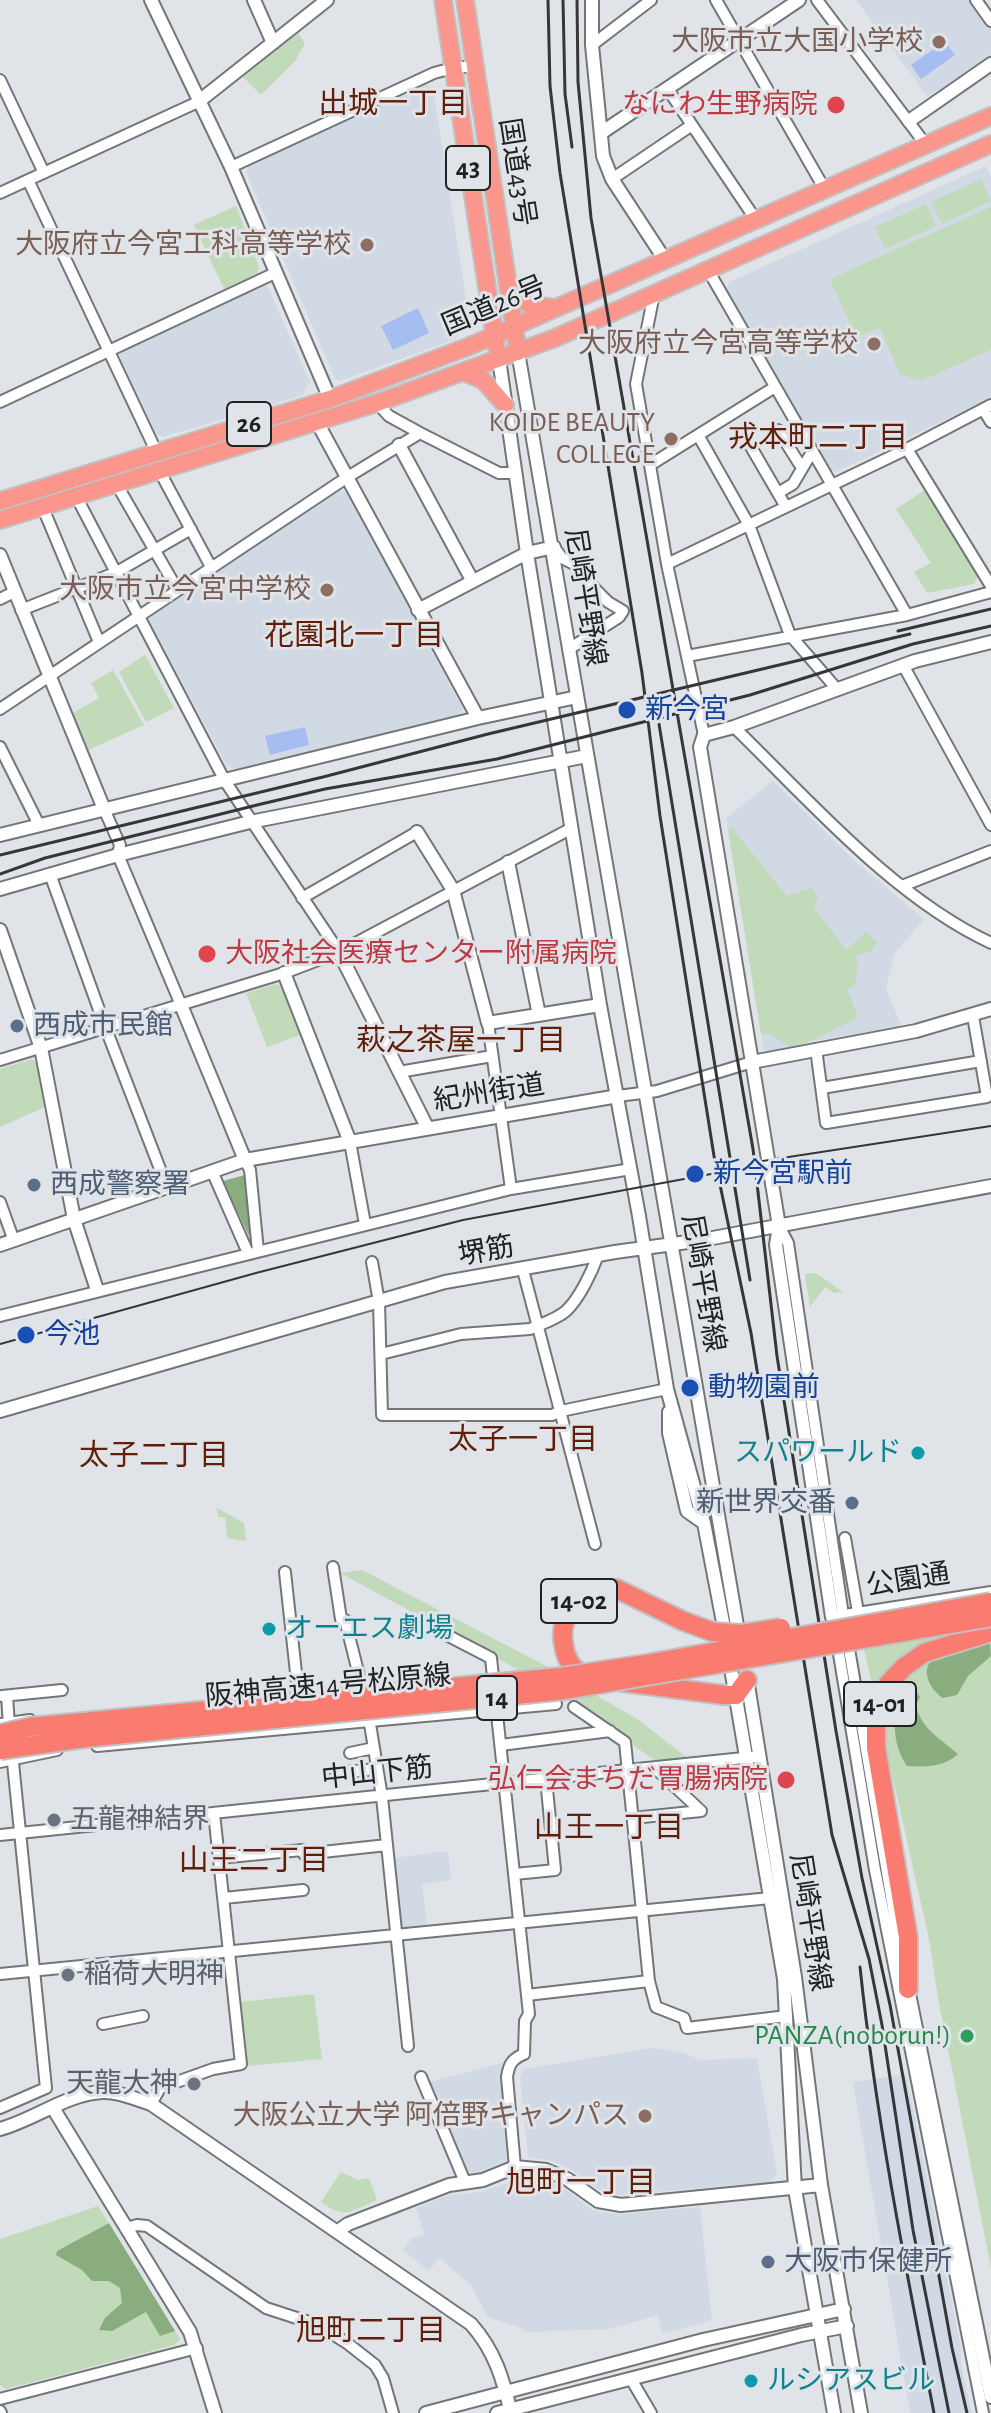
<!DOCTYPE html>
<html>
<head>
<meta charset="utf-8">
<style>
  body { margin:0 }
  canvas { display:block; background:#e0e4e8 }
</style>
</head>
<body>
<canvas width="991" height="2413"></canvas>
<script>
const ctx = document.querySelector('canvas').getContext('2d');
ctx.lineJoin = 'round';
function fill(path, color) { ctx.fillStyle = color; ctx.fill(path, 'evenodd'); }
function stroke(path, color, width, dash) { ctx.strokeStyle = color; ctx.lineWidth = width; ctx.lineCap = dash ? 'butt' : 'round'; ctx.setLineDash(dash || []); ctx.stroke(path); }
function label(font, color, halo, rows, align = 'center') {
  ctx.font = font + ' "Alegreya Sans","Noto Sans JP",sans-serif'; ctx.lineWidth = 6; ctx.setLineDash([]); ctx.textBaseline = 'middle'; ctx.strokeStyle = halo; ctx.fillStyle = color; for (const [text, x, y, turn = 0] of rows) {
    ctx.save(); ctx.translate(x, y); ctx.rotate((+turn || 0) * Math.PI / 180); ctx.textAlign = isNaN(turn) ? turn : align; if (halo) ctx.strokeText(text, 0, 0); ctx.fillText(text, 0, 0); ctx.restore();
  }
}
fill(new Path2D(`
  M856 0H970L991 28V55L928 97Z
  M424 83 433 88 469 318 456 339 340 381 335 379 246 172 249 165Z
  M986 166 991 177V398L836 472 831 470 726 290 729 282Z
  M262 285 268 287 310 382 303 395 163 437 156 434 120 357 121 350Z
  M339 491 346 492 463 709 460 714 236 769 227 766 149 621 151 615Z
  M773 781 857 863 924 919 894 954 886 989 902 1026 808 1042 769 1053 764 1050 726 818Z
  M448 1851 451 1880 422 1884 428 1929 402 1931 399 1926 392 1858Z
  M651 2048 681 2052 701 2060 757 2058 777 2174 771 2182 620 2195 602 2192 572 2170 551 2161 528 2157 520 2076 524 2069Z
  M509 2061 510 2157 507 2161 478 2172 466 2173 429 2082Z
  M906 2074 961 2348V2365L972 2413H910L853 2082Z
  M528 2176 563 2187 589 2208 600 2212 621 2214 700 2207 712 2320 663 2334 658 2315 610 2329 525 2332 519 2327 488 2317 470 2284 439 2258 429 2271 403 2250 412 2238 424 2234 416 2208 449 2195 480 2192Z`), '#d1dae4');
fill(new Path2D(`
  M298 33 305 44 295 61 261 95 243 77Z
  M981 179 991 201 942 224 931 202Z
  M926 204 936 226 885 249 875 227Z
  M236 206 259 267 258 273 224 289 194 225Z
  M991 207V350L920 381 900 374 880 328 856 337 830 279Z
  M925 490 978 576 974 584 927 593 914 572 931 563 896 509Z
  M145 655 174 708 146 722 119 672Z
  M113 670 144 725 88 750 73 713 99 698 91 683Z
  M732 828 787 896 811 888 818 896 814 908 846 950 866 932 878 942 871 951 855 956 858 962 855 985 847 989 858 1018 808 1042 791 1047 770 1034H761L728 830Z
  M276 984 281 986 300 1035 267 1047 246 993Z
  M32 1059 37 1063 45 1107 0 1127V1069Z
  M816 1273 843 1292 834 1293 825 1287 810 1307 805 1274Z
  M217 1508 244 1523 246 1541 227 1538 225 1517H218Z
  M362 1570 552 1669 637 1719 689 1759 658 1763 584 1710 515 1668 340 1573Z
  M991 1627V2268L938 1998 929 1939 864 1649Z
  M314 1994 322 2059 247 2066 239 2002Z
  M341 2172 358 2180 369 2178 377 2200C351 2211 346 2220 321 2202Z
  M98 2206 180 2339 175 2345 6 2389 0 2385V2239Z`), '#c1dab9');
fill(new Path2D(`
  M245 1175 250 1238 223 1181Z
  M982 1644H990L991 1656 968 1676 957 1695 943 1698C929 1689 918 1667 937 1656 949 1649 969 1647 982 1644Z
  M915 1690 920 1697 916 1705C920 1728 942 1740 958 1754 944 1767 926 1767 907 1766 892 1745 887 1702 915 1690Z
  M109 2223 175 2331 160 2336 146 2312 112 2331 99 2330 105 2318 122 2303 120 2288 109 2281H92L82 2270 56 2255 57 2251Z`), '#89ad7e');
fill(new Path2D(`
  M945 41 955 55 921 79 911 65Z
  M418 308 429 333 393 350 381 326Z
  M305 727 309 745 270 755 265 736Z`), '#a5bdf0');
const minor = new Path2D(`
  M716 0 824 188
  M817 0 926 145
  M976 0 991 21
  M592 45 651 0
  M0 80 44 173
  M667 88 756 220
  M231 167 434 73 453 68 475 66
  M612 179 692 125
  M28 180 157 453
  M0 193 198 102
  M708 270 907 615
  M654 294 636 384 667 564 704 735
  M0 402 275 273
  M377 403 389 416 420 433 499 473H515
  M983 409 991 422
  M778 430 802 468
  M698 435 749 525 790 635 836 688
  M751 447 786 507
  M907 449 991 586
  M650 465 775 387
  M160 472 211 567
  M117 485 177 589
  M778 493 793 484 812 452
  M77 498 225 781 339 952
  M43 508 99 642
  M554 547 562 558 578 566 595 589 608 602 623 611 619 617 569 649
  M667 564 907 449 991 405
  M0 599 14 592
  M21 610 115 573 191 529
  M687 656 907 615 991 592
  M903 665 991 825
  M0 709 346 478 420 433
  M734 727C810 801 894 898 991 943
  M0 747 39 825
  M104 809 120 845 118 855 181 1005
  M50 874 106 1029 167 1187
  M902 886 991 851
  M302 898 417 832
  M488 1023 511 1189
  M816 1049 826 1123 987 1097 973 1016
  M0 1060 284 973 339 952 572 828
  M399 1072 492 1056
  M822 1088 981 1061
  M618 1096 657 1091 752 1062
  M350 1142 365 1224
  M245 1160 250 1170 258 1251
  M212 1171 248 1253
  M0 1202 14 1241
  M779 1226 788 1243 844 1622
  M372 1262 379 1302 382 1415H552L561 1411 667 1389
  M523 1270 595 1544
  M0 1316 511 1189 631 1169
  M381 1354 461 1334 530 1329C541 1324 557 1319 566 1311 579 1299 592 1272 598 1255
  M845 1538 858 1612
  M333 1567 341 1619 345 1620 365 1699
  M285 1572 297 1682 300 1694
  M833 1622 832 1617 991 1592
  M435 1629 491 1658 529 2014 525 2021 524 2054C512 2059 509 2064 507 2077L515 2167
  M847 1637 902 1961
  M837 1642 875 1870 983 2413
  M2 1696 62 1690
  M7 1696 9 1725
  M574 1707 625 1742 649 1981 656 2007 684 2018 687 2028 787 2016
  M369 1718 382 1797 408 2046
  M0 1724 30 1720
  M501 1745 610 1731
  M97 1746 556 1704
  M350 1753 374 1748
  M0 1762 57 1750
  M655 1768 701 1811
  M336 1773 377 1769
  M633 1818 701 1811
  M0 1835 753 1757
  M219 1858 302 1850 304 1854 387 1845
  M515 1874 555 1870 546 1779
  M224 1898 303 1890
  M0 1974 770 1898
  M527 1995 649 1981
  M103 2024 143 2016
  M421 2077 465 2182
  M151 2104 160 2088 213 2069 241 2064 214 1813
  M0 2108 46 2088 12 1753
  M127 2228 137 2225 147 2226 266 2308 318 2325 347 2343 375 2365 383 2378 393 2413
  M631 2379 651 2413
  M0 2399 197 2348
  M0 2411 1 2413`);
const tertiary = new Path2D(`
  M151 0 231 167 330 399
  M254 0 273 43
  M592 0V45L603 156 612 179 665 260
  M198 102 327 0
  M909 121 991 64
  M601 133 799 0
  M518 352 739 1637
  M499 359 527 553 600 1005 639 1216 667 1389 704 1523 726 1638
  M317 422 478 718
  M399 445 472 580
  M0 555 104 809
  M418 610 527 553 554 547
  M417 832 453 890 488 1023 600 1005
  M0 835 478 718 577 697
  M508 862 539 1015
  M0 889 118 855 250 822 587 756
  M0 930 41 1048 74 1219 97 1290
  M339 952 427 1127
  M284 973 350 1142
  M181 1005 245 1160
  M752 1062 916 1031 991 1009
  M0 1245 245 1160 618 1096
  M0 1411 445 1282 615 1252 702 1240 991 1186
  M669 1412V1433L687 1511 704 1523
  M832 1617 776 1245 779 1226 700 747 704 735 734 727 915 661 991 642
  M729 1657 784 1979 795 2189 834 2413
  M747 1679 795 1977 821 2185 861 2413
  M908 1989 991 2397
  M53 2108 190 2332 215 2413
  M0 2129C34 2120 66 2094 102 2092 118 2091 135 2099 151 2104L471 2324C495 2351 503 2379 511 2413
  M338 2231 348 2224 449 2185 483 2180 515 2167 546 2170 567 2179 598 2201 621 2205 821 2185
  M426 2413 703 2340 844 2309
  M497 2413 801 2335 847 2326`);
const trunk = new Path2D(`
  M443 0 496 346
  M465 0 518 352
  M508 283 529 305 556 308
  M463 372 483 380 505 405
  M0 501 330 399 470 346 991 116
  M0 520 377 403 555 338 991 144`);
const motorway = new Path2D(`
  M593 1677C588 1675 580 1673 575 1669 569 1664 565 1654 564 1646 556 1612 586 1588 617 1589L683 1621 713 1632
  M623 1682 724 1695H736L747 1680
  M908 1989V1937L876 1748V1715L888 1684 904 1667 924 1653 991 1632`);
stroke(minor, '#737679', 14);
stroke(tertiary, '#737679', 16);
stroke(trunk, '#c1c1c1', 20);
stroke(motorway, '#c1c1c1', 22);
stroke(minor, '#fff', 10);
stroke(tertiary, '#fff', 12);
stroke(trunk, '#fb968c', 16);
stroke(motorway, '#fa7b70', 18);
stroke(new Path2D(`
  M756 1162 991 1126
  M0 1344 256 1273 463 1220 711 1174`), '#353638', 2);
stroke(new Path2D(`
  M548 0 550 86 560 173 642 673 660 816 714 1156 751 1333 832 1835 869 1959 882 2025 913 2230 949 2413
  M563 0 565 94 572 147
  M577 0 578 82 591 218 753 1149 777 1356 836 1731 862 1878 890 2005 952 2348 967 2413
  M898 631 991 609
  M659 724 750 1280
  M0 855 323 777 488 734 910 634
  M0 874 45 858 257 805 325 789 497 759 750 695 913 644 991 626
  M860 1967C876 2118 905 2265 934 2413`), '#353638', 3);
const motorwayBridge = new Path2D(`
  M713 1632 741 1634 781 1628
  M0 1734 30 1727 561 1677 646 1664 991 1602
  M0 1750 85 1738 565 1690 991 1617`);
stroke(motorwayBridge, '#c1c1c1', 22, []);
stroke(motorwayBridge, '#fa7b70', 18);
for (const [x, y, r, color] of [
  [939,42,8,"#8d6e63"],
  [836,105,10,"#e0444e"],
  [367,245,8,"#8d6e63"],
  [874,344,8,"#8d6e63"],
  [671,439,8,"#8d6e63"],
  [327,590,8,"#8d6e63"],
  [627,710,10,"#1a4fb4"],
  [207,954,10,"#e0444e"],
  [17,1026,8,"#5c6f8a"],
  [695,1174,10,"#1a4fb4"],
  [34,1185,8,"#5c6f8a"],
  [26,1335,10,"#1a4fb4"],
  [690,1388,10,"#1a4fb4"],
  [918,1453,8,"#0f9aa8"],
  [852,1503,8,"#5c6f8a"],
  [269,1629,8,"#0f9aa8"],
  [786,1780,10,"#e0444e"],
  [54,1820,8,"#6b7280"],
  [68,1975,8,"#6b7280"],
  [967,2036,8,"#2e9e5b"],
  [194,2084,8,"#6b7280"],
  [645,2116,8,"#8d6e63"],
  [768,2262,8,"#5c6f8a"],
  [751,2381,8,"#0f9aa8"]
]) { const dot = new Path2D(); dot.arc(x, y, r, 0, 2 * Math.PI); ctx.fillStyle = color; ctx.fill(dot); stroke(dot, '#e0e4e8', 3); }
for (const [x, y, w] of [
  [468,168,44],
  [249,424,44],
  [579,1601,76],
  [497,1698,40],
  [880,1704,72]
]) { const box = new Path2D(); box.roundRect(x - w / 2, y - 22, w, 44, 6); ctx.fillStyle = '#e0e4e8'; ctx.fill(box); stroke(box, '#202123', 2); }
label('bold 26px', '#202123', null, [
  ["43",468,168],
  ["26",249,424],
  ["14-02",579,1601],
  ["14",497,1698],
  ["14-01",880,1704]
]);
label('28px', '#785e54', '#e0e4e8', [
  ["大阪市立大国小学校",923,42],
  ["大阪府立今宮工科高等学校",351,245],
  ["大阪府立今宮高等学校",858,344],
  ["KOIDE BEAUTY",655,423],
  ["COLLEGE",655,455],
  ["大阪市立今宮中学校",311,590],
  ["大阪公立大学 阿倍野キャンパス",629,2116]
], 'right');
label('28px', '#be3a42', '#e0e4e8', [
  ["なにわ生野病院",818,105],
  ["大阪社会医療センター附属病院",225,954,"left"],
  ["弘仁会まちだ胃腸病院",768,1780]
], 'right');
label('28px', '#202123', '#e0e4e8', [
  ["国道43号",517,172,81],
  ["国道26号",494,306,-23],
  ["尼崎平野線",585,597,81],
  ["紀州街道",489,1093,-9],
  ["堺筋",486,1251,-10],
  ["尼崎平野線",703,1283,80],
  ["公園通",908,1580,-9],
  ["阪神高速14号松原線",328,1686,-5],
  ["中山下筋",377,1773,-6],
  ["尼崎平野線",810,1922,81]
]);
label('28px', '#164399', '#e0e4e8', [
  ["新今宮",645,710],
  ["新今宮駅前",713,1174],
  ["今池",44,1335],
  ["動物園前",708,1388]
], 'left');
label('28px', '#4e5e75', '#e0e4e8', [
  ["西成市民館",33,1026],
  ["西成警察署",50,1185],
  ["新世界交番",836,1503,"right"],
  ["大阪市保健所",784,2262]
], 'left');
label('28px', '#0d838f', '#e0e4e8', [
  ["スパワールド",902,1453,"right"],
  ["オーエス劇場",285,1629],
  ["ルシアスビル",767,2381]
], 'left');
label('28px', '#5b616d', '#e0e4e8', [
  ["五龍神結界",70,1820],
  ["稲荷大明神",84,1975],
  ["天龍大神",178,2084,"right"]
], 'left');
label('28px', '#27864d', '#e0e4e8', [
  ["PANZA(noborun!)",951,2036]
], 'right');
label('30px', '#601e0b', '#e0e4e8', [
  ["出城一丁目",393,104],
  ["戎本町二丁目",818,438],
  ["花園北一丁目",354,636],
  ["萩之茶屋一丁目",461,1041],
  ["太子一丁目",523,1440],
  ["太子二丁目",154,1456],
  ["山王一丁目",609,1828],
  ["山王二丁目",254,1861],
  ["旭町一丁目",581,2183],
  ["旭町二丁目",371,2331]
]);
</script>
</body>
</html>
